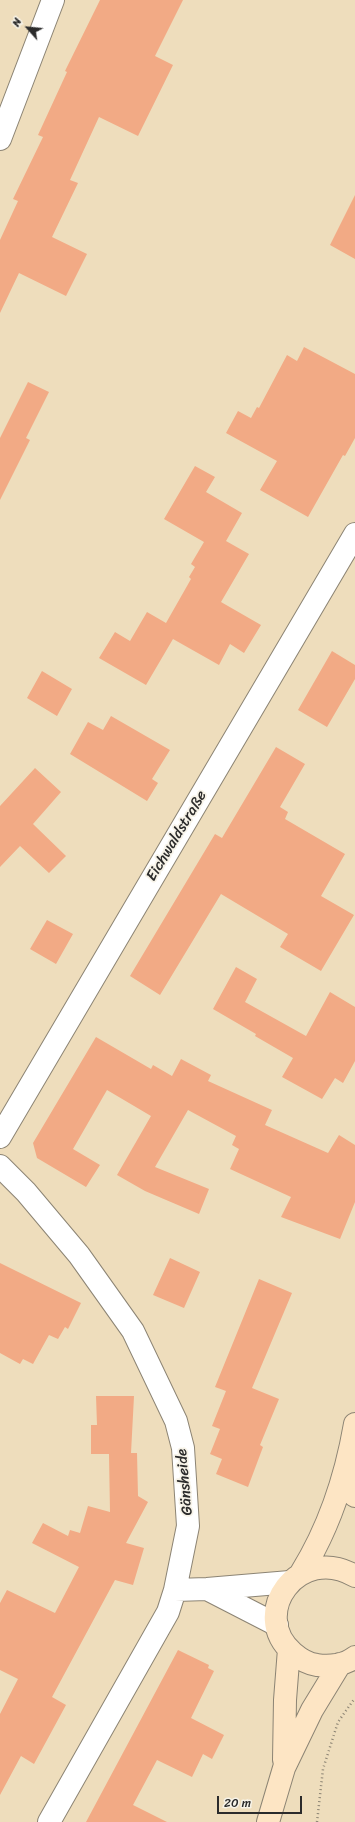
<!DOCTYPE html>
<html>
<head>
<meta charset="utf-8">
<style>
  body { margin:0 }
  #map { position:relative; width:355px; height:1822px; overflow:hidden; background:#eeddbc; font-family:Sriracha,sans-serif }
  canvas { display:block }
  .north { position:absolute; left:8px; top:8px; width:40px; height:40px; -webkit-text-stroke:3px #f7f3e8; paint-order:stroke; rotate:297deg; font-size:11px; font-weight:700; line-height:16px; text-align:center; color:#2b2b2b }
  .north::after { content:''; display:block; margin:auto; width:14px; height:18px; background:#2b2b2b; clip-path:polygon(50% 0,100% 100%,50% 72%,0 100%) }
  .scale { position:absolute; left:217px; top:1796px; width:85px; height:18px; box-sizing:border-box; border:2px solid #2b2b2b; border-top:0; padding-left:5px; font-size:12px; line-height:14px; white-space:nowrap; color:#2b2b2b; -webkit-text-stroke:3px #f7f3e8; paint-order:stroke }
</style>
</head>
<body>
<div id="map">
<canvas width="355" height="1822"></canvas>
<div class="north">N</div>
<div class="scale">20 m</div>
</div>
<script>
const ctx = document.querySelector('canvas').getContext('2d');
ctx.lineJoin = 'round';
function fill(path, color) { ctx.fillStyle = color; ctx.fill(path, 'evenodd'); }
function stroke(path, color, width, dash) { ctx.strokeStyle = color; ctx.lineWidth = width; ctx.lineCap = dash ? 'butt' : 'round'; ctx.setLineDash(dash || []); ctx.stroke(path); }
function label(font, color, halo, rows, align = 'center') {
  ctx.font = font + ' Sriracha,sans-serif'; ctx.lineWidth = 3.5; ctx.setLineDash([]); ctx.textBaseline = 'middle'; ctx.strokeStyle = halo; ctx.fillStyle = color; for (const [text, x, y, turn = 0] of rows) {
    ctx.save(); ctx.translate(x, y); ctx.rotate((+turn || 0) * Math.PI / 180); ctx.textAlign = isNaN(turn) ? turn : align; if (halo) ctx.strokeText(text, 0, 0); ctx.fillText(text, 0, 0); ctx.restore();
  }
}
fill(new Path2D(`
  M100 0H183L155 56 173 65 138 136 99 117 70 180 78 183 52 237 87 254 66 296 19 273 0 313V240L18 201 13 199 43 137 38 135 67 72 65 71Z
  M355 195V259L330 245Z
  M304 347 355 374V438L345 456 343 455 308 517 260 490 277 461 226 433 238 411 251 418 257 407 259 408 287 355 297 361Z
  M28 382 49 392 26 438 30 440 0 500V438Z
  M195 466 215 477 206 492 242 513 226 541 249 554 221 602 261 625 244 653 230 644 219 665 173 639 146 685 99 658 115 632 130 641 147 612 166 623 191 579 189 577 195 567 191 564 204 542 164 519Z
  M332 651 355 665V679L327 727 298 710Z
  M42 671 72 689 57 716 27 698Z
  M111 716 170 750 152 779 158 783 147 801 70 754 88 722 103 730Z
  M276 747 305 764 280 807 288 812 285 819 345 854 321 896 354 915 321 971 280 947 288 934 221 894 160 995 130 976 215 834 222 838Z
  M35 768 61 792 33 824 66 856 49 873 20 846 0 867V806Z
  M47 920 73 934 56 964 30 949Z
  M236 967 257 979 245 1002 306 1036 330 992 355 1007V1061L343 1083 335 1078 322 1099 282 1077 293 1058 255 1036 256 1034 213 1009Z
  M96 1037 151 1069 153 1065 172 1076 181 1059 211 1075 208 1081 272 1110 265 1125 328 1153 339 1135 355 1145V1202L340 1239 281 1217 291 1197 230 1169 239 1149 232 1145 236 1136 188 1110 155 1167 209 1189 199 1214 145 1191 117 1175 151 1116 107 1090 73 1149 100 1165 86 1187 37 1158 33 1143Z
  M170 1258 200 1272 184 1308 153 1295Z
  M0 1263 81 1303 68 1329 65 1327 58 1339 49 1335 33 1364 23 1359 20 1364 0 1353Z
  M259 1279 292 1293 252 1388 279 1399 260 1445 263 1447 248 1487 216 1474 222 1459 210 1454 220 1429 212 1426 226 1391 215 1387Z
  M96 1396H134L131 1453H137L138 1496 148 1502 126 1543 144 1548 133 1585 115 1580 52 1697 66 1705 34 1764 21 1756 0 1795V1714L18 1679 0 1670V1603L7 1590 55 1613 79 1567 32 1543 43 1523 68 1536 70 1530 80 1533 88 1506 110 1512 109 1454H91V1425H97Z
  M178 1650 209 1665 208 1668 214 1671 191 1718 224 1735 212 1759 203 1754 192 1777 157 1760 133 1805 167 1822H86Z`), '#f2aa85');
const street = new Path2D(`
  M0 139 53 0
  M0 1137 355 534
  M0 1166 26 1192 79 1255 133 1331 176 1421 183 1448 188 1526 175 1590 168 1612 49 1822
  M207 1589 277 1625
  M175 1590 207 1589 290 1582`);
const secondary = new Path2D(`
  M349 1462 355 1496
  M301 1573C329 1528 346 1476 355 1424
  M355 1576C299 1543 248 1614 293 1653 300 1659 308 1664 317 1665 330 1667 345 1665 355 1657
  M284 1760 285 1700 289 1649
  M268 1822 284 1768 312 1710 340 1664`);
stroke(street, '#8c8474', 24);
stroke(secondary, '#8c8474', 24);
stroke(new Path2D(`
  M317 1822 323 1769 338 1722 355 1698`), '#8c8474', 2.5, [1, 3]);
stroke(street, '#fff', 22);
stroke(secondary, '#fde5c4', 22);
label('15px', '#2b2b2b', '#f7f3e8', [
  ["Eichwaldstraße",177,836,-59],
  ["Gänsheide",185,1482,-95]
]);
</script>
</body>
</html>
